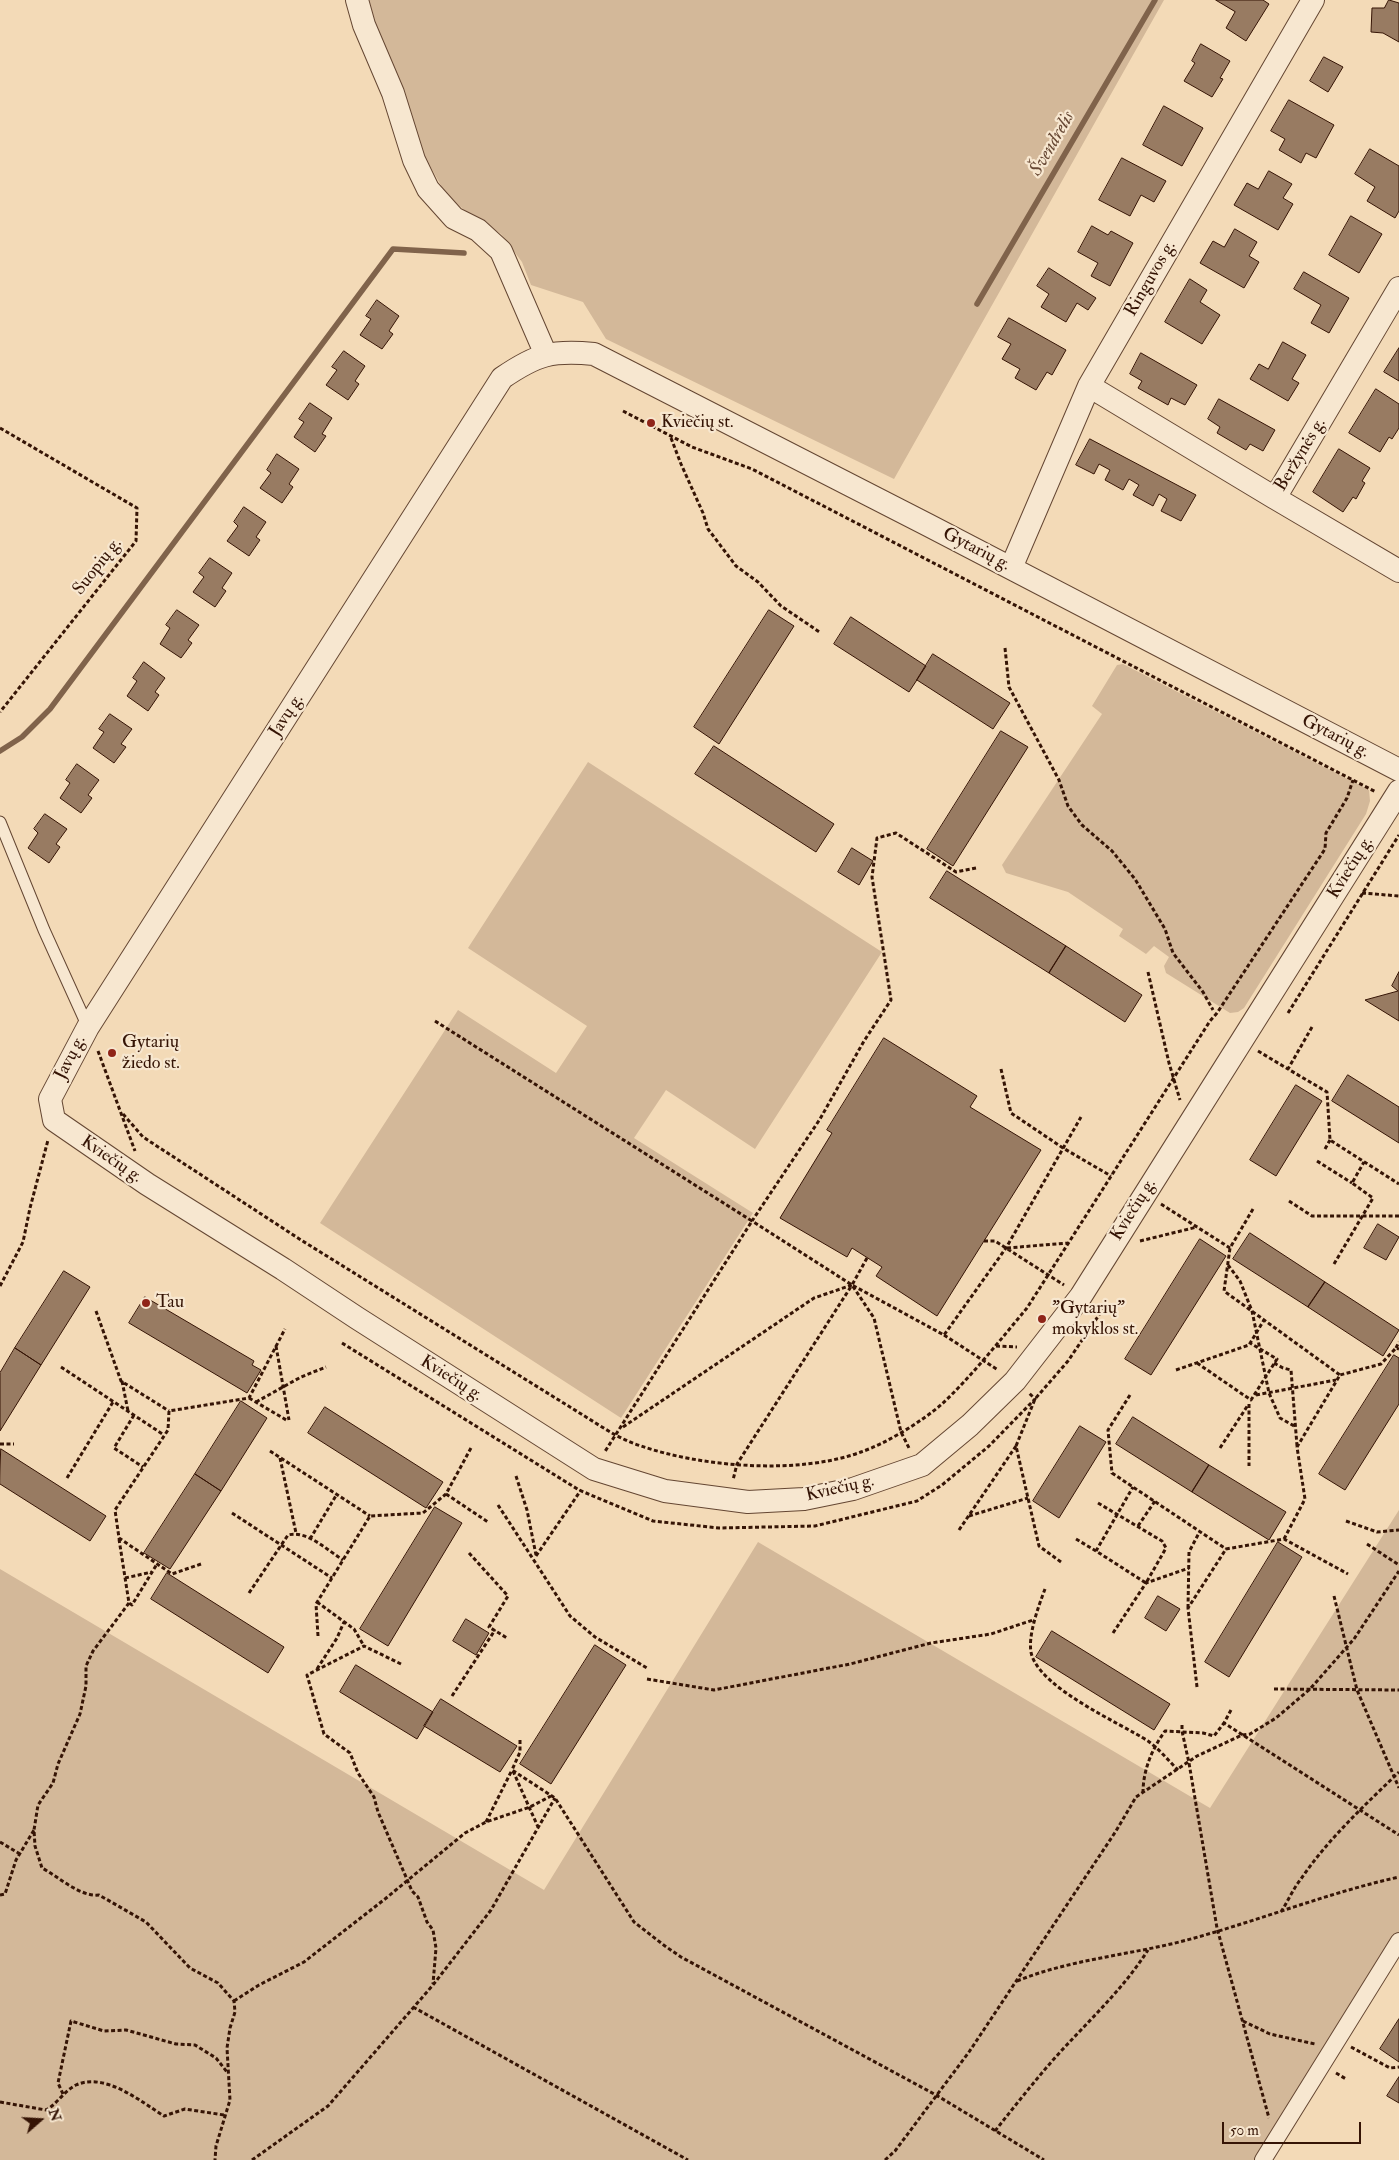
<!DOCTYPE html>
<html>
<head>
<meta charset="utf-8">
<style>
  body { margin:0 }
  #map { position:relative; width:1399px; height:2160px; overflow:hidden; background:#f3dab7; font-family:"IM FELL Double Pica",serif }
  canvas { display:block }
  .north { position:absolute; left:15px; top:2095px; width:50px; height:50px; -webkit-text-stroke:4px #f7e7d0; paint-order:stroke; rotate:71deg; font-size:14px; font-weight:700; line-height:20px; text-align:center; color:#351405 }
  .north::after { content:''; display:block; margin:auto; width:18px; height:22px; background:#351405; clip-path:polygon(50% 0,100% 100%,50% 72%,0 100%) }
  .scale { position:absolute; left:1222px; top:2122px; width:139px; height:22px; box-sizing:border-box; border:2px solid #351405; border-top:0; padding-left:6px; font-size:15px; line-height:18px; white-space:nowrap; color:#351405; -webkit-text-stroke:4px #f7e7d0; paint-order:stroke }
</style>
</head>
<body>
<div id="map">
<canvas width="1399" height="2160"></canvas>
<div class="north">N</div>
<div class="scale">50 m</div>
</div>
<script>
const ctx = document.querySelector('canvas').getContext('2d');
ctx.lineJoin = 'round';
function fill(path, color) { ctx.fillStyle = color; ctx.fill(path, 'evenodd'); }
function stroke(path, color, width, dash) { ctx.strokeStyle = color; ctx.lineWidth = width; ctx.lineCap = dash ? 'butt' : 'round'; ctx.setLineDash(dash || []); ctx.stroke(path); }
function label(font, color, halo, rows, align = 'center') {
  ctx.font = font + ' "IM FELL Double Pica",serif'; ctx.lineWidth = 4.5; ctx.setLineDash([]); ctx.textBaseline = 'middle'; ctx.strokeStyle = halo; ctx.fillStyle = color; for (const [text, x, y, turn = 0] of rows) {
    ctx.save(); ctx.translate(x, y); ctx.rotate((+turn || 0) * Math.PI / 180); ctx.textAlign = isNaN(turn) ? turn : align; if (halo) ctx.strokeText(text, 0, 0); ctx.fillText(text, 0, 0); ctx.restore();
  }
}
fill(new Path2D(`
  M369 0H1164L894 479 606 339 583 302 531 285 522 262 501 234 467 212 447 196 413 136 381 48Z
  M1123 664 1369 790 1370 801 1366 814 1244 1008 1238 1012 1230 1013 1166 973 1164 966 1169 957 1154 946 1146 954 1119 936 1123 929 1068 892 1006 873 1002 865 1102 714 1092 706 1117 665Z
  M588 762 882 952 755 1149 666 1090 634 1138 753 1213 621 1418 320 1223 458 1010 556 1073 587 1026 468 948Z
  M1399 1510V1941L1263 2160H0V1569L544 1890 758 1542 1210 1808Z`), '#d3b899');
stroke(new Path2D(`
  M977 304 1155 0
  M0 751 22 737 50 709 393 249 464 253`), '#80634b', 5.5);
const building = new Path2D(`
  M1216 0H1263L1269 4 1246 41 1226 28 1235 12Z
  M1389 0 1399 3V42L1383 33 1371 32 1372 8H1384Z
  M1201 44 1230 61 1220 78 1223 79 1212 97 1184 81 1195 63 1192 61Z
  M1324 57 1343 67 1328 92 1310 81Z
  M1289 100 1334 125 1316 158 1306 153 1301 163 1279 150 1285 139 1271 131Z
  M1164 106 1203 128 1182 166 1143 145Z
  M1370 149 1399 166V211L1395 218 1367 201 1375 187 1355 174Z
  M1122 158 1166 181 1154 202 1141 195 1130 216 1099 200Z
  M1269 171 1292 184 1283 198 1293 204 1278 230 1234 205 1247 183 1258 189Z
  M1351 216 1382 234 1359 273 1329 255Z
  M1092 226 1108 235 1111 231 1133 243 1110 286 1091 276 1098 263 1078 252Z
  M1235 229 1257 242 1249 256 1259 262 1244 288 1200 263 1213 241 1224 247Z
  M1049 268 1096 298 1088 310 1077 303 1066 322 1041 307 1049 294 1037 286Z
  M1304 272 1349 298 1329 333 1311 323 1321 305 1294 289Z
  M1190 279 1207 290 1200 302 1220 315 1202 344 1165 322Z
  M377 300 399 316 389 331 393 334 382 349 360 335 371 319 366 316Z
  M1009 318 1066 350 1052 375 1047 372 1036 390 1015 378 1020 369 1002 359 1011 344 998 337Z
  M1283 342 1306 355 1292 379 1299 383 1288 401 1250 379 1259 364 1268 369Z
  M1399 348V381L1384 372Z
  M344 351 365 366 355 381 359 384 348 400 326 385 337 370 332 367Z
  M1141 353 1197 385 1185 405 1171 398 1168 405 1138 388 1142 381 1130 374Z
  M1376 389 1399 404V428L1392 439 1389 437 1380 452 1349 433Z
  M1219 399 1275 430 1263 451 1250 444 1246 450 1217 433 1220 427 1208 419Z
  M310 403 332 418 322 434 326 436 315 452 294 437 304 422 299 419Z
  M1090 439 1196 495 1181 521 1161 511 1167 499 1159 494 1153 506 1133 495 1139 485 1129 479 1123 490 1105 480 1110 470 1099 464 1094 474 1076 465Z
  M1339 449 1370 468 1362 481 1365 483 1356 499 1353 497 1343 512 1313 492Z
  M277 454 299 469 289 484 293 487 282 503 260 488 271 473 267 470Z
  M244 507 266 522 256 537 260 540 249 556 227 541 238 526 234 522Z
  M210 558 232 573 222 588 226 591 215 607 193 592 204 577 199 573Z
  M177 610 199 625 188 640 192 643 181 658 160 644 170 628 166 625Z
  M769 610 794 626 719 744 694 727Z
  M851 617 926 666 909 692 834 644Z
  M933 654 1010 703 993 729 917 680Z
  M144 662 165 678 155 692 159 695 148 711 127 696 137 681 133 678Z
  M110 714 132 729 121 744 126 747 114 763 93 748 104 732 99 729Z
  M1001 731 1028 747 953 866 927 849Z
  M714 746 834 824 816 852 695 774Z
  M77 764 99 780 88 795 92 798 81 813 60 798 70 783 66 780Z
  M45 814 67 829 56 844 60 847 49 863 28 848 38 833 34 829Z
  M852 848 873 861 859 885 838 872Z
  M947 871 1066 946 1049 973 930 898Z
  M1066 946 1142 995 1125 1022 1049 973Z
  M1399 972V1021L1365 1000 1398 991 1392 986Z
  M884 1038 977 1096 970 1107 1041 1150 937 1316 876 1276 882 1267 852 1248 847 1257 780 1218 832 1133 827 1130Z
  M1348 1075 1399 1107V1143L1332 1101Z
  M1296 1085 1322 1101 1276 1176 1250 1160Z
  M1378 1224 1399 1237 1386 1260 1364 1248Z
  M1250 1233 1325 1282 1308 1307 1233 1259Z
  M1200 1239 1226 1256 1151 1375 1125 1359Z
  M64 1271 90 1287 41 1365 15 1348Z
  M1325 1282 1399 1330 1383 1356 1308 1307Z
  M145 1297 254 1361 252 1365 261 1370 247 1393 129 1323Z
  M15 1348 41 1365 0 1431V1373Z
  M1394 1355 1399 1358V1404L1345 1490 1319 1474Z
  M241 1401 267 1418 221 1491 195 1474Z
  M325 1407 443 1482 426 1508 308 1433Z
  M1133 1417 1209 1465 1192 1492 1116 1444Z
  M1080 1426 1106 1442 1059 1518 1033 1501Z
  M1 1449 106 1516 90 1541 0 1484Z
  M1209 1465 1286 1512 1269 1540 1192 1492Z
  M195 1474 221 1491 170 1569 144 1553Z
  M435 1507 462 1523 388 1646 360 1629Z
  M1278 1542 1302 1557 1229 1677 1205 1662Z
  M167 1573 284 1647 268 1673 151 1599Z
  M1158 1596 1180 1609 1166 1631 1145 1618Z
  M466 1619 489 1633 476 1655 453 1641Z
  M1052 1631 1170 1704 1154 1730 1036 1657Z
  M595 1645 626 1665 551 1784 520 1764Z
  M356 1665 433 1712 417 1739 340 1692Z
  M441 1699 517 1746 500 1772 424 1726Z
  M1399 2019V2062L1380 2049Z
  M1399 2077V2103L1387 2096Z`);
fill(building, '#987b62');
stroke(building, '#351405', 1);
const service = new Path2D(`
  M0 822 44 930 88 1027`);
const pedestrian = new Path2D(`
  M1263 2160 1399 1941`);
const minor = new Path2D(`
  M357 0 364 25 393 93 414 160 428 189 454 218 478 230 501 251 546 355
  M1399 288 1275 498 1399 571
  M1089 386 1275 498
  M1011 568 1089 386 1313 0
  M1399 770 928 525 594 354C552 350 537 354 502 378L88 1027 50 1099 54 1120 147 1184 283 1269 357 1318 594 1469 665 1491 748 1502 804 1499 853 1489 922 1465 970 1425 1015 1381 1081 1296 1399 791`);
stroke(service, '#644632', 13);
stroke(pedestrian, '#644632', 18);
stroke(minor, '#644632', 24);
stroke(new Path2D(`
  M623 411 692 447 752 469 1376 792
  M0 428 137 508 136 541 0 712
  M671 438 681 464 703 513 708 529 736 566 758 582 781 606 821 633
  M1005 648 1009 687 1059 780 1068 806 1082 825 1112 851 1135 879 1165 929 1173 953 1203 992 1213 1010
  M976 868 956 872 896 833 877 838 872 877 891 1000 864 1041 820 1119 752 1221 852 1285 944 1335 1006 1248 1081 1117
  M1362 893 1399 896
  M1148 972 1169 1063 1180 1100
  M1288 1013 1399 835
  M435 1021 752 1221 604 1453
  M1312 1027 1288 1069 1327 1092 1330 1140 1399 1184
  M98 1051 135 1151
  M1258 1051 1288 1069
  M1001 1069 1011 1113 1063 1148 1111 1176
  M123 1114 143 1137 301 1240 578 1412C598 1424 618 1439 641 1446 702 1467 799 1475 861 1452 887 1443 921 1422 942 1404 971 1377 1001 1339 1027 1308L1210 1021 1217 1013 1325 849 1326 833 1347 798 1353 780
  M1325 1149 1330 1140
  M1317 1161 1352 1183
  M1289 1201 1312 1216H1399
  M1161 1204 1230 1248
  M1253 1209 1230 1248 1224 1291 1340 1375
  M984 1241H995L1064 1285
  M1140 1241 1197 1227
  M1007 1248 1068 1243
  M867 1258 852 1285 874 1318 901 1432 910 1450
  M1334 1264 1373 1198 1352 1183 1364 1162
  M1228 1265 1240 1281 1252 1311 1269 1393 1280 1418 1296 1427
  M0 1286 23 1242 30 1208 48 1140
  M96 1311 121 1381 169 1411
  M944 1335 998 1370
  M342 1343 579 1490 653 1521 719 1528 815 1526 917 1501 942 1485 989 1446 1035 1399 1029 1393
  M276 1346 289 1420
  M996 1346 1017 1347
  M1396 1348 1399 1342
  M1197 1363 1251 1400 1277 1359 1250 1343
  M1274 1363 1283 1368 1291 1370 1297 1446
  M61 1367 164 1435
  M1176 1370 1249 1345 1264 1320
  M122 1381 128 1411
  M1130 1395 1108 1430 1112 1473 1226 1549
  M1256 1395 1336 1380
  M249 1398 288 1421
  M256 1402 301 1377 326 1367
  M1249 1404V1466
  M134 1415 114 1448 143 1467
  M623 1427 814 1298 852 1285 737 1464 733 1480
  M0 1444H14
  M1220 1448 1248 1405
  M270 1451 370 1516
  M280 1458 296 1533
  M516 1476 527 1510 536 1555
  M67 1478 113 1402
  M446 1494 488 1522
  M1098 1503 1162 1541 1166 1548 1146 1583 1096 1551 1133 1487
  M498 1505 570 1616 595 1637 647 1668
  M232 1513 332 1578
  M969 1516 1028 1498
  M1346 1521 1377 1532 1399 1530
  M1138 1526 1155 1501
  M959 1530 1016 1446
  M119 1539 129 1603 132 1605 157 1564
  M310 1539 337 1494
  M1076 1539 1096 1551
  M1284 1539 1305 1499 1297 1447 1337 1380 1340 1375 1381 1364 1396 1348 1399 1349
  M1367 1544 1399 1565
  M469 1553 508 1596 489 1627 507 1638
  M536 1556 581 1490
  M1061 1562 1039 1546 1016 1446 1035 1399 1068 1361 1103 1309
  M201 1564 172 1574 119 1538 115 1510 168 1430 169 1411 249 1398 285 1329
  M125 1578 152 1572
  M1045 1589C1039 1605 1026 1639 1032 1656 1044 1690 1118 1722 1148 1741 1159 1749 1168 1760 1178 1770
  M249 1593 288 1535C307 1530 327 1550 343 1560
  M1334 1596 1357 1690 1399 1788
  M317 1602 354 1629 364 1646
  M129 1603 93 1651 86 1666V1686L80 1714 58 1764 53 1783 38 1805 34 1830 35 1846 42 1868C59 1877 80 1897 99 1895L146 1922 190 1968 218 1983 234 2001 235 2012 230 2028 227 2048 230 2100 216 2146 215 2160
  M1188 1608 1189 1552 1200 1531
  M1113 1633 1146 1583 1189 1568
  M318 1636 316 1604 370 1516 423 1513 446 1494 471 1448
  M401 1664 364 1646 307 1675 324 1734 350 1753 358 1773 374 1797 378 1812 412 1891 418 1897 427 1922 433 1930 436 1948 433 1984
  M317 1669 337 1638 344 1622
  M647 1679 714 1690 850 1664 931 1643 991 1634 1033 1620
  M1197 1687 1188 1608 1226 1549 1284 1539 1348 1574
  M1274 1689 1399 1690
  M452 1696 495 1630
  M1231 1710 1224 1723 1399 1835
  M1182 1725V1731L1189 1763 1217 1928 1269 2118
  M520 1740V1752L512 1770 555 1798 634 1922 665 1946 681 1957 936 2095 1044 2160
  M513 1771 538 1827
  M1143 1793C1143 1770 1152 1749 1165 1731L1203 1733 1214 1736 1224 1723
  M486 1822 512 1770
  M0 1842 20 1854
  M0 1895 5 1894 16 1860 34 1830
  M1281 1912C1288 1901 1293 1889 1301 1879 1327 1840 1366 1804 1399 1772
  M1017 1981C1071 1959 1131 1955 1187 1940 1258 1921 1327 1893 1399 1877
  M234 2001 259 1985 304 1962 385 1899 465 1833 486 1822 530 1807 551 1796
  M413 2007 688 2160
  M1243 2021 1270 2034 1315 2044
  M1351 2047 1390 2068 1399 2067
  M1336 2073 1346 2079
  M63 2094 58 2083 71 2021 104 2031 126 2030 176 2044 195 2045 216 2058 227 2072
  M0 2102 46 2110C57 2104 64 2091 76 2085 105 2072 140 2101 164 2116L185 2109 224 2115
  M995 2131C1014 2107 1033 2083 1053 2060 1086 2023 1122 1991 1148 1950
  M252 2160 328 2106 433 1985 491 1910 555 1798
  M885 2160 895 2151 969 2052 1116 1831 1136 1797 1197 1756 1242 1735 1250 1734 1276 1718 1310 1689 1354 1639 1399 1571`), '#351405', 3, [4, 2.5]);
stroke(service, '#f7e7d0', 11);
stroke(pedestrian, '#f7e7d0', 16);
stroke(minor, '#f7e7d0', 22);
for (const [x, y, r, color] of [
  [651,423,5,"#8f2418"],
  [112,1053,5,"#8f2418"],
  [146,1303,5,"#8f2418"],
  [1042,1319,5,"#8f2418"]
]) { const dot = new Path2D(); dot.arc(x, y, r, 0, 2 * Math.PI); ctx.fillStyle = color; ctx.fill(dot); stroke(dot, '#f7e7d0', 2); }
label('18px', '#351405', '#f7e7d0', [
  ["Ringuvos g.",1151,279,-60],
  ["Beržynės g.",1301,455,-59],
  ["Gytarių g.",976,550,27],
  ["Suopių g.",98,567,-52],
  ["Javų g.",287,716,-57],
  ["Gytarių g.",1335,737,27],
  ["Kviečių g.",1351,868,-58],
  ["Javų g.",71,1058,-63],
  ["Kviečių g.",111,1160,34],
  ["Kviečių g.",1134,1210,-58],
  ["Kviečių g.",451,1379,32],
  ["Kviečių g.",840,1489,-13]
]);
label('18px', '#351405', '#f7e7d0', [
  ["Kviečių st.",661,423],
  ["Gytarių",122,1043],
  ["žiedo st.",122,1064],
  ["Tau",156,1303],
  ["\"Gytarių\"",1052,1309],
  ["mokyklos st.",1052,1330]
], 'left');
label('italic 19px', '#674834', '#f7e7d0', [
  ["Švendrelis",1053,144,-60]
]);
</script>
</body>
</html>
